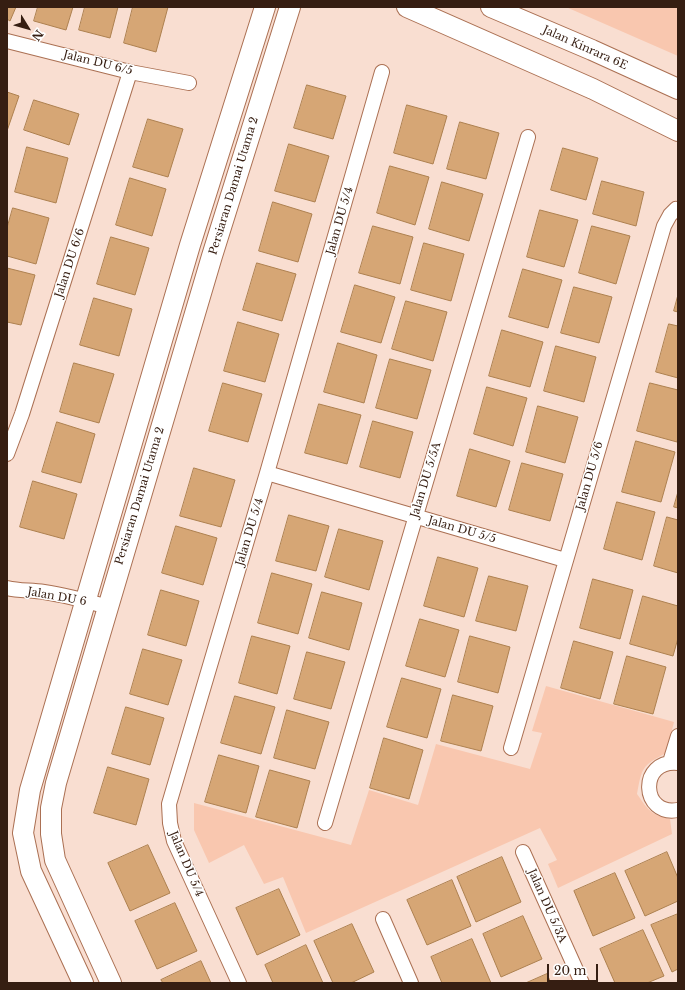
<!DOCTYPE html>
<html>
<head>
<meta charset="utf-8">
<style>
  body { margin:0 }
  #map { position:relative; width:685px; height:990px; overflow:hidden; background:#f9ded1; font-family:"Libre Baskerville",serif }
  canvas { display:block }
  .frame { position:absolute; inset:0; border:8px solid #361e12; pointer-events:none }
  .north { position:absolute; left:8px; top:8px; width:40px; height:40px; -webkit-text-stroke:3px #fff; paint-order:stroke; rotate:127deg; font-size:11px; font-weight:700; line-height:16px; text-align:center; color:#361e12 }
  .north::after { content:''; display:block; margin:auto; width:14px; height:18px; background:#361e12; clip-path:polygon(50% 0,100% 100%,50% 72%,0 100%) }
  .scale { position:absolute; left:547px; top:964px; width:51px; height:18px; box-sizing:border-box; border:2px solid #361e12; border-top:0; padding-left:5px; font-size:12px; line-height:14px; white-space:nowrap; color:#361e12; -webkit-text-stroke:3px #fff; paint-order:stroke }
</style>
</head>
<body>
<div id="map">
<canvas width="685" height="990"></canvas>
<div class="frame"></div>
<div class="north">N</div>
<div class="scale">20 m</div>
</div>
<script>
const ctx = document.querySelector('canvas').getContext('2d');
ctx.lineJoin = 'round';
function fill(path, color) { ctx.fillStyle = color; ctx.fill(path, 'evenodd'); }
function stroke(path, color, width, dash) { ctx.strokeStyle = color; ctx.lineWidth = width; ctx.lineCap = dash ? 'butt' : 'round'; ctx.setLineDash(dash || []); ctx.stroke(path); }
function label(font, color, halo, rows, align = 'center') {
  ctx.font = font + ' "Libre Baskerville",serif'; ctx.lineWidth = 3; ctx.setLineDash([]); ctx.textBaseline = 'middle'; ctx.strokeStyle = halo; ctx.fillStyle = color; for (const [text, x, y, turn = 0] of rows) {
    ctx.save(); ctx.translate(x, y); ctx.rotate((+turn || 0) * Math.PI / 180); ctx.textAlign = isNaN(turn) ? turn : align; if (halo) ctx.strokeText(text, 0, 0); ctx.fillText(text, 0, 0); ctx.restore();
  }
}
fill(new Path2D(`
  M566 7H678V56Z
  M546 686 674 722 666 753C642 766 642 767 637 794 649 811 650 814 670 819L672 834 558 888 548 864 557 860 540 828 306 933 283 877 264 884 244 845 209 863 194 830V803L351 845 369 790 418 805 436 744 530 769 542 733 532 731Z`), '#f9c7af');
const building = new Path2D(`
  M7 7H16L10 21 7 19Z
  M38 7H73L66 30 34 21Z
  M85 7H118L110 38 79 30Z
  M133 7H168L156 52 124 43Z
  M307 85 346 96 333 139 294 128Z
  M7 92 19 96 7 131Z
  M34 100 79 114 69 145 24 130Z
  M407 105 447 116 433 164 394 153Z
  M148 119 183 129 168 177 133 167Z
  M460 122 499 133 486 179 447 169Z
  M289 144 329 156 315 202 275 191Z
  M27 147 68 158 56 203 15 192Z
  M563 148 598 158 586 200 551 190Z
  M390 166 429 177 415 225 377 213Z
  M130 178 166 189 152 236 116 225Z
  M602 181 644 192 636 226 593 214Z
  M442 182 483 194 469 241 429 229Z
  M273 202 312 214 298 262 259 251Z
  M13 208 49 218 36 264 7 256V228Z
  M540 210 578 220 564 267 527 257Z
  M373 226 413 237 400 284 359 273Z
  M592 226 630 236 616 284 579 273Z
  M111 237 149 248 135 295 97 284Z
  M424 243 464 254 451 301 411 290Z
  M257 263 296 274 282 321 243 310Z
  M7 268 35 275 21 325 7 322Z
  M523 269 562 280 548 328 509 317Z
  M355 285 395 297 381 343 341 332Z
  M574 287 612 297 599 343 561 333Z
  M678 295V312L674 311Z
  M94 298 132 309 119 356 80 345Z
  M406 301 447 312 433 361 392 349Z
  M238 322 279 334 265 382 224 371Z
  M669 324 678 326V378L656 372Z
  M502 330 543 342 530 387 489 376Z
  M338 343 377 355 364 403 324 392Z
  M556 346 596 357 584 402 544 391Z
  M390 359 431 370 417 419 376 408Z
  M74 363 114 374 99 423 60 412Z
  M223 383 262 394 248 442 209 431Z
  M650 383 678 390V437L677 442 637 431Z
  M487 387 527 398 513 446 474 434Z
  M319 404 361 415 347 464 305 453Z
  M538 406 578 417 565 463 526 452Z
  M373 421 413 432 400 478 360 467Z
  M57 422 95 434 81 483 42 472Z
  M636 441 675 452 661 502 622 492Z
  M470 449 510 461 496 507 457 496Z
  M522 463 563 474 550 521 509 510Z
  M194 468 235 480 221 527 180 516Z
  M33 481 77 494 64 539 20 527Z
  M678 492V508L674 507Z
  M617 502 655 512 642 560 604 549Z
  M289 515 329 526 316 571 276 561Z
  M667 517 678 520V573L654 566Z
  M176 526 217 538 203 585 162 573Z
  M339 529 383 541 369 590 325 577Z
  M438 557 478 568 464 617 424 606Z
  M272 573 312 584 298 634 258 623Z
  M489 576 528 586 516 631 476 621Z
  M593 579 633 590 620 639 580 628Z
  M161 590 199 601 186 646 148 635Z
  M322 592 362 603 349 650 309 638Z
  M643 596 678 606V638L673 656 630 644Z
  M420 619 459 630 445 677 406 666Z
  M252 636 290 646 277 694 239 683Z
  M470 636 510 647 498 693 458 682Z
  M574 641 613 652 600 699 561 688Z
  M143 649 182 660 168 705 130 694Z
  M307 652 345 662 331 709 294 699Z
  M627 656 666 667 653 714 614 704Z
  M402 678 441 689 427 738 387 727Z
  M453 695 493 706 481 751 441 741Z
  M235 696 275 707 261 754 221 743Z
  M126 707 164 718 150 765 112 754Z
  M287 710 329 722 315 769 274 758Z
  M384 738 423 750 409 799 370 788Z
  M219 755 259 766 246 813 205 802Z
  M108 767 149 779 136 825 94 813Z
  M270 770 310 781 297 828 256 817Z
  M148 845 170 893 130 911 108 863Z
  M667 852 678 878V901L645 916 625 871Z
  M502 857 521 902 476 922 457 877Z
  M615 873 635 918 593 936 574 891Z
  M452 880 471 926 427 945 407 900Z
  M279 889 300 935 257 955 236 908Z
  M175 903 197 951 157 969 135 921Z
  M678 914V969L672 972 651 925Z
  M523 916 542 959 501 977 483 934Z
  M352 924 374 972 351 983H333L314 941Z
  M643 930 664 976 647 983H615L600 949Z
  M472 939 491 983H442L431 957Z
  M306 945 323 983H273L265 965Z
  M201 961 211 983H163L161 980Z
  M547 974 551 983H526Z`);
fill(building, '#d6a675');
stroke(building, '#ad804f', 1);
const street = new Path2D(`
  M7 41 130 72 189 83
  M7 454 22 414 130 72
  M267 473 565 560
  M7 588C19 591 31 590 44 592 65 595 87 601 108 607
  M511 748 664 226 670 215 676 209 678 210
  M670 762 678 736
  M678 763C638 759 641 817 678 810
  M325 823 528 137
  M523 852 582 983
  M383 919 411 983
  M239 983 174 841 170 823 169 804 267 473 382 72`);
const secondary = new Path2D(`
  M407 7 593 89 678 131
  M491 7 592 50 678 89
  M83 983 31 871 23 833 30 790 190 245 265 7
  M111 983 55 860 51 834V808L56 783 212 256 290 7`);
stroke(street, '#ab7053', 16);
stroke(secondary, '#ab7053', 22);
stroke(street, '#fff', 14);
stroke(secondary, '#fff', 20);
label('11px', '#361e12', '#fff', [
  ["Jalan Kinrara 6E",585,48,24],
  ["Jalan DU 6/5",98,63,14],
  ["Persiaran Damai Utama 2",234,186,-73],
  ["Jalan DU 5/4",340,221,-74],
  ["Jalan DU 6/6",70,263,-72],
  ["Jalan DU 5/6",590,476,-74],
  ["Jalan DU 5/5A",426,480,-73],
  ["Persiaran Damai Utama 2",140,496,-73],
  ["Jalan DU 5/5",462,530,16],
  ["Jalan DU 5/4",250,532,-73],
  ["Jalan DU 6",57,597,10],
  ["Jalan DU 5/4",186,864,67],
  ["Jalan DU 5/3A",547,906,66]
]);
</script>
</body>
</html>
